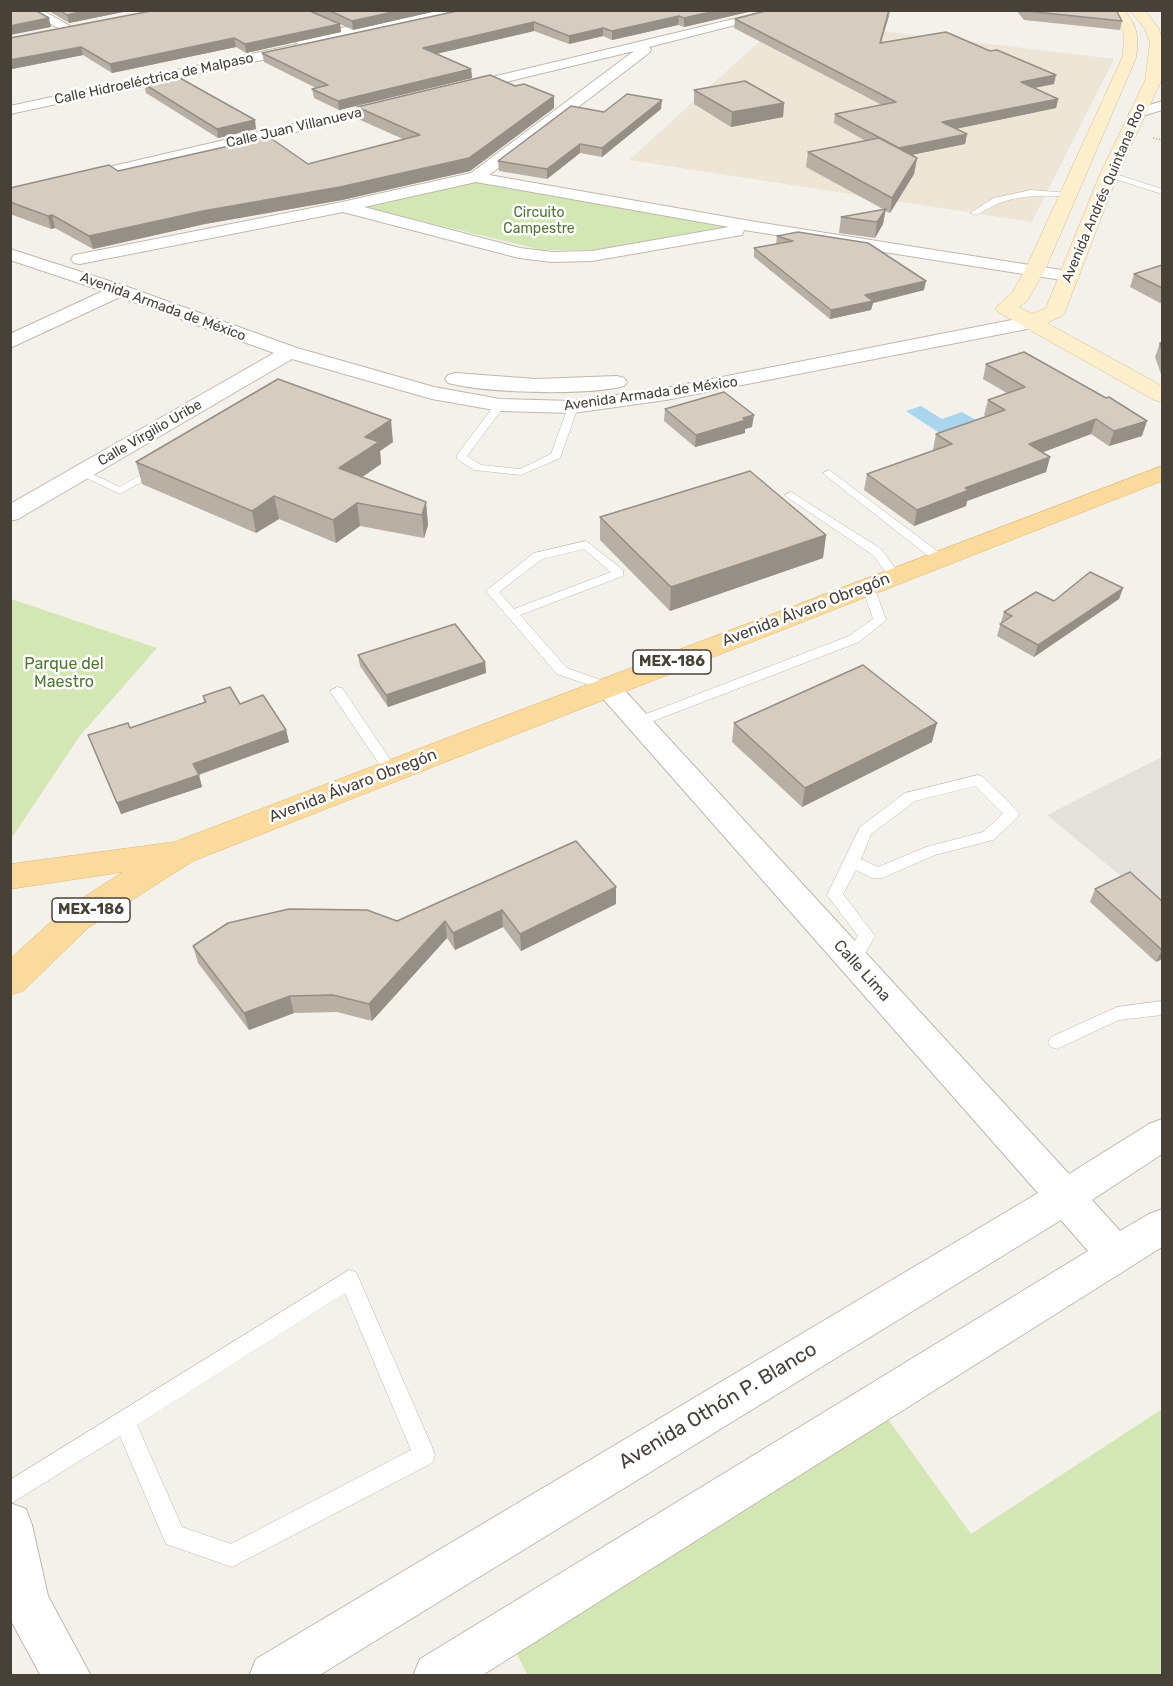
<!DOCTYPE html>
<html>
<head>
<meta charset="utf-8">
<style>
  body { margin:0 }
  #map { position:relative; width:1173px; height:1686px; overflow:hidden; background:#f4f1ea; font-family:Rubik,sans-serif }
  canvas { display:block }
  .frame { position:absolute; inset:0; border:12px solid #484138; pointer-events:none }
</style>
</head>
<body>
<div id="map">
<canvas width="1173" height="1686"></canvas>
<div class="frame"></div>
</div>
<script>
const ctx = document.querySelector('canvas').getContext('2d');
ctx.lineJoin = 'round';
function fill(path, color) { ctx.fillStyle = color; ctx.fill(path, 'evenodd'); }
function stroke(path, color, width, dash) { ctx.strokeStyle = color; ctx.lineWidth = width; ctx.lineCap = dash ? 'butt' : 'round'; ctx.setLineDash(dash || []); ctx.stroke(path); }
function label(font, color, halo, rows, align = 'center') {
  ctx.font = font + ' Rubik,sans-serif'; ctx.lineWidth = 5; ctx.setLineDash([]); ctx.textBaseline = 'middle'; ctx.strokeStyle = halo; ctx.fillStyle = color; for (const [text, x, y, turn = 0] of rows) {
    ctx.save(); ctx.translate(x, y); ctx.rotate((+turn || 0) * Math.PI / 180); ctx.textAlign = isNaN(turn) ? turn : align; if (halo) ctx.strokeText(text, 0, 0); ctx.fillText(text, 0, 0); ctx.restore();
  }
}
fill(new Path2D(`
  M1162 757V910L1047 815Z`), '#e4e0db');
fill(new Path2D(`
  M784 19 1114 59 1032 222 629 160Z`), '#ede5d5');
fill(new Path2D(`
  M477 182 728 227 593 250H542L363 207Z
  M11 599 157 648 79 737 11 839Z
  M1162 1409V1675L528 1676 514 1648 882 1411 971 1534Z`), '#d3e7b5');
fill(new Path2D(`
  M921 406 942 419 962 412 978 421 941 434 906 411Z`), '#a9d5ee');
const lane = new Path2D(`
  M1109 172 1162 189V194L1106 176V172Z
  M1031 190 1069 193 1073 195 1069 197C1034 194 1007 195 977 215L970 213 994 198Z
  M500 402 505 405 467 456 481 465 520 469 551 454 568 407 577 405 578 407 560 458 521 475 474 470 457 459V455L496 403Z
  M158 465 162 466V470L120 494 76 473 78 471H86L120 487Z
  M829 470 944 556V562H936L825 475 823 473Z
  M791 492 881 549 901 576 899 579H891L873 555 787 497 785 495Z
  M586 541 623 570V576L520 615 567 668 612 684 614 687 607 691 557 674 486 591 534 553ZM584 549 611 572 514 609 499 592 542 559Z
  M868 582 874 586 886 620 859 642 643 725 638 727 631 722 633 719 849 636 873 619 862 586Z
  M337 687 342 688 396 768 398 771 396 774H386L330 691Z
  M978 775 983 777 1017 810 1019 814 1017 818 993 840 935 855 882 878H872L856 870 843 894 875 936C869 947 859 968 845 963L843 959 858 936 827 895 860 827 905 793ZM975 786 1003 814 983 832 926 847 878 867 861 859 871 834 915 801Z
  M1162 1001V1015L1119 1020 1057 1049 1051 1047 1048 1042 1051 1037 1117 1007Z
  M349 1270 356 1272 432 1447 435 1455 432 1463 232 1567 166 1544 120 1436 10 1504V1480ZM345 1293 411 1450 231 1544 182 1527 137 1425Z`);
const street = new Path2D(`
  M26 10H42L77 30 75 33H67Z
  M424 10H450L444 14 306 44 311 47 304 51 10 114V106L298 44 294 41 295 38Z
  M771 10H794L649 47 651 50 649 53 489 175 756 222 1068 271 1074 272 1077 276 1074 280 1068 281 744 230 742 235 736 236 592 261 552 262 519 258 343 212 80 264 74 263 71 259 74 255 80 254 342 202 471 173 634 51 460 93 455 92 453 89 455 86ZM476 182 729 227 592 251 552 252 520 248 364 207Z
  M396 100 401 101 403 104 401 107 10 200V190Z
  M1162 101V110L1136 118 1129 114 1131 111Z
  M10 249 125 286 297 348 434 387 500 399 573 401 666 388 1032 316 1039 318 1041 322 1039 326 1032 328 666 400 573 413 500 411 432 399 292 359 18 519 10 521V504L274 353 120 297 10 348V334L103 291 10 260Z
  M455 373 536 379 617 376 624 378 627 382 624 386C586 396 487 393 448 383L445 379 448 375Z
  M607 678 616 681 1069 1174 1149 1124 1162 1119V1154L1092 1200 1120 1231 1149 1214 1162 1209V1247L481 1676H413L420 1659 1088 1251 1061 1220 318 1676H249L256 1659 1038 1193 598 693 594 687 598 681Z
  M10 1503 26 1509 32 1525 48 1596 91 1676H41L10 1619Z`);
const secondary = new Path2D(`
  M1110 10H1124C1138 26 1139 38 1136 58L1045 270 1027 301 1019 307 1032 314 1046 308 1100 174 1145 81 1150 42 1145 29 1130 10H1145L1159 29 1162 38 1161 81 1118 174 1065 312 1062 316 1047 323 1162 386V402L1154 400 998 312 995 308 1012 293 1025 270 1122 58C1126 34 1125 29 1110 10Z`);
const primary = new Path2D(`
  M1162 466V481L193 861 88 928 23 991 10 995V959L64 910 123 872 10 889V864L174 842Z`);
stroke(lane, '#c0b8ad', 1);
stroke(street, '#c0b8ad', 2);
stroke(secondary, '#d2c19b', 1);
stroke(primary, '#e0b86d', 1);
stroke(new Path2D(`
  M1153 138 1162 140`), '#c1b39e', 1.5, [1.5, 1.5]);
fill(lane, '#fff');
fill(street, '#fff');
fill(secondary, '#fdeecc');
fill(primary, '#fadb9d');
fill(new Path2D(`
  M47 10H133L69 23Z
  M156 10H441L353 30 340 24 341 32 246 53 236 47 112 73 83 55 12 69 10 68V38Z
  M462 10H757L684 27 678 25 612 40 603 36 569 44 534 31 436 54 471 69 472 78 339 110 314 98 312 89 316 88 264 62 262 53Z
  M890 10 881 43 1054 84 1034 88 1058 99 1056 108 955 129 967 134 965 144 910 155 917 158 914 174 890 213 885 211 883 224 875 238 839 233 841 217 883 209 806 167 808 152 866 141 834 123 835 114 882 105 734 28 735 19Z
  M1016 10H1116L1122 21 1120 30 1024 20Z
  M144 84 256 129 218 138 146 93Z
  M694 90 784 103 783 117 731 127 694 104Z
  M357 107 554 108 470 171 342 200 205 224 93 249 55 228 51 229 10 214V188L118 171 308 164 403 139 358 119Z
  M661 109 602 157 580 153 547 179 499 171 498 161 604 112Z
  M798 232 924 290 873 303 871 310 830 319 754 257V248L776 244 777 236Z
  M1162 265V304L1130 287 1134 274Z
  M1162 342V373L1161 374 1155 357 1160 343Z
  M986 364 1142 436 1109 446 1091 434 1043 452 1050 457 1046 472 967 501 966 506 914 526 864 490 867 474 935 450H933L936 434 987 417 984 415 988 400 1007 393 983 379Z
  M665 409 752 427 745 429V433L695 447 664 421Z
  M393 442 380 451 381 464 362 477 426 502 428 525 424 538 360 526 336 543 279 519 256 533 142 484 136 462Z
  M600 517 826 535 823 558 670 611 600 540Z
  M1123 588 1119 599 1034 657 997 636 1004 612 1054 601Z
  M358 655 485 662 486 673 388 707 360 666Z
  M203 696 240 704 286 730 289 742 199 775 202 787 121 814 88 735 130 728 204 702Z
  M734 723 932 742 802 807 732 742Z
  M616 887V904L521 951 503 927 455 950 447 938 372 1021 337 1012 294 1013 249 1030 198 963 193 946 397 921Z
  M1095 889 1162 901V959L1156 962 1090 902Z`), '#b8afa5');
fill(new Path2D(`
  M88 10H133L69 23 67 15Z
  M402 10H441L353 30 352 21Z
  M720 10H757L684 27V18Z
  M890 10 889 16 878 52 880 43Z
  M679 16 678 25 612 40V31Z
  M49 18 51 27 10 35V26Z
  M534 22V31L423 57V48Z
  M340 24 341 32 246 53 245 44Z
  M603 28V36L569 44V36Z
  M234 38 236 47 112 73 110 64Z
  M81 47 83 55 12 69 10 60Z
  M471 69 472 78 339 110 338 101Z
  M1056 75 1054 84 1019 91 1021 82Z
  M554 96V108L470 171 342 200 205 224 93 249 89 236Z
  M1058 99 1056 108 941 132 942 122Z
  M662 100 661 109 602 157V148Z
  M784 103 783 117 731 127 732 112Z
  M255 120 256 129 218 138 217 129Z
  M967 134 965 144 897 158 899 148Z
  M580 144V153L547 179V169Z
  M917 158 914 174 890 213 892 198Z
  M886 209 883 224 875 238 877 222Z
  M52 215 55 228 51 229 48 216Z
  M926 281 924 290 873 303 871 310 830 319 831 310 865 295Z
  M754 415 752 427 745 429V433L695 447 696 435Z
  M1096 419 1091 434 1025 459 1029 444Z
  M391 420 393 442 380 451 381 464 342 491 339 468 365 437Z
  M1147 421 1142 436 1109 446 1114 431Z
  M1050 457 1046 472 967 501 966 506 914 526 917 510 965 488Z
  M274 496 279 519 256 533 252 511Z
  M426 502 428 525 424 538 422 515Z
  M357 503 360 526 336 543 333 520Z
  M826 535 823 558 670 611 671 587Z
  M1123 588 1119 599 1034 657 1038 645Z
  M485 662 486 673 388 707 386 695Z
  M937 723 932 742 802 807 805 788Z
  M286 730 289 742 197 775 193 764Z
  M199 775 202 787 121 814 117 803Z
  M616 887V904L521 951 520 934Z
  M502 910 503 927 455 950 453 933Z
  M445 921 447 938 372 1021 369 1004Z
  M1162 950V959L1156 962Z
  M290 996 294 1013 249 1030 244 1013Z`), '#968f86');
const building = new Path2D(`
  M10 10H35L49 18 10 26Z
  M60 10H88L67 15Z
  M156 10H312V12L340 24 245 44 234 38 110 64 81 47 10 60V38Z
  M328 10H402L352 21Z
  M462 10H720L684 18 679 16 612 31 603 28 569 36 534 22 423 48 471 69 338 101 312 89 328 85 262 53Z
  M769 10H889L880 43 946 32 990 51 997 50 1056 75 1021 82 1058 99 942 122 967 134 899 148 835 114 896 102 735 19Z
  M1025 10H1116L1122 21 1026 11Z
  M171 73 255 120 217 129 144 84 148 77Z
  M490 75 515 86 524 84 554 96 469 158 340 187 203 211 89 236 52 215 48 216 10 202V188L109 165 118 171 269 137 308 164 420 135 357 107Z
  M745 81 784 103 732 112 694 90Z
  M627 94 662 100 602 148 580 144 547 169 498 161 571 106 604 112Z
  M879 138 917 158 892 198 808 152Z
  M886 209 877 222 841 217Z
  M798 232 868 243 926 281 865 295 873 301 831 310 754 248 793 241 777 236Z
  M1162 265V288L1134 274Z
  M1162 342V351L1160 343Z
  M1024 352 1106 398 1109 397 1147 421 1114 431 1096 419 1029 444 1050 457 965 488 969 490 917 510 867 474 952 444 936 434 1005 410 988 400 1025 387 986 364Z
  M278 379 391 420 365 437 379 442 339 468 426 502 422 515 357 503 333 520 274 496 252 511 136 462Z
  M724 392 754 415 743 418 746 420 696 435 665 409Z
  M750 471 826 535 671 587 600 517Z
  M1090 572 1123 588 1038 645 1000 624 1012 616 1004 612 1036 592 1054 601Z
  M455 624 485 662 386 695 358 655Z
  M863 665 937 723 805 788 734 723Z
  M230 687 240 704 263 695 286 730 193 764 199 775 117 803 88 735 128 723 130 728 206 702 203 696Z
  M576 841 616 887 520 934 502 910 453 933 445 921 369 1004 333 995 290 996 244 1013 193 946 228 923 289 909 367 910 397 921Z
  M1130 872 1162 901V950L1095 889Z`);
fill(building, '#d6ccc0');
stroke(building, '#968f86', 1.5);
label('14px', '#484138', '#fff', [
  ["Calle Hidroeléctrica de Malpaso",154,79,-12],
  ["Calle Juan Villanueva",294,128,-13],
  ["Avenida Andrés Quintana Roo",1104,193,-67],
  ["Avenida Armada de México",163,307,20],
  ["Avenida Armada de México",651,394,-8],
  ["Calle Virgilio Uribe",150,433,-30]
]);
label('14px', '#4d782d', '#fff', [
  ["Circuito",539,213],
  ["Campestre",539,229]
]);
for (const [x, y, w] of [
  [672,662,78],
  [91,910,78]
]) { const box = new Path2D(); box.roundRect(x - w / 2, y - 12, w, 24, 4.5); ctx.fillStyle = '#fff'; ctx.fill(box); stroke(box, '#484138', 1.5); }
label('bold 15px', '#484138', null, [
  ["MEX-186",672,662],
  ["MEX-186",91,910]
]);
label('16px', '#484138', '#fff', [
  ["Avenida Álvaro Obregón",806,610,-21],
  ["Avenida Álvaro Obregón",353,786,-21],
  ["Calle Lima",862,971,48]
]);
label('16px', '#4d782d', '#fff', [
  ["Parque del",64,664],
  ["Maestro",64,682]
]);
label('20px', '#484138', '#fff', [
  ["Avenida Othón P. Blanco",718,1406,-31]
]);
</script>
</body>
</html>
